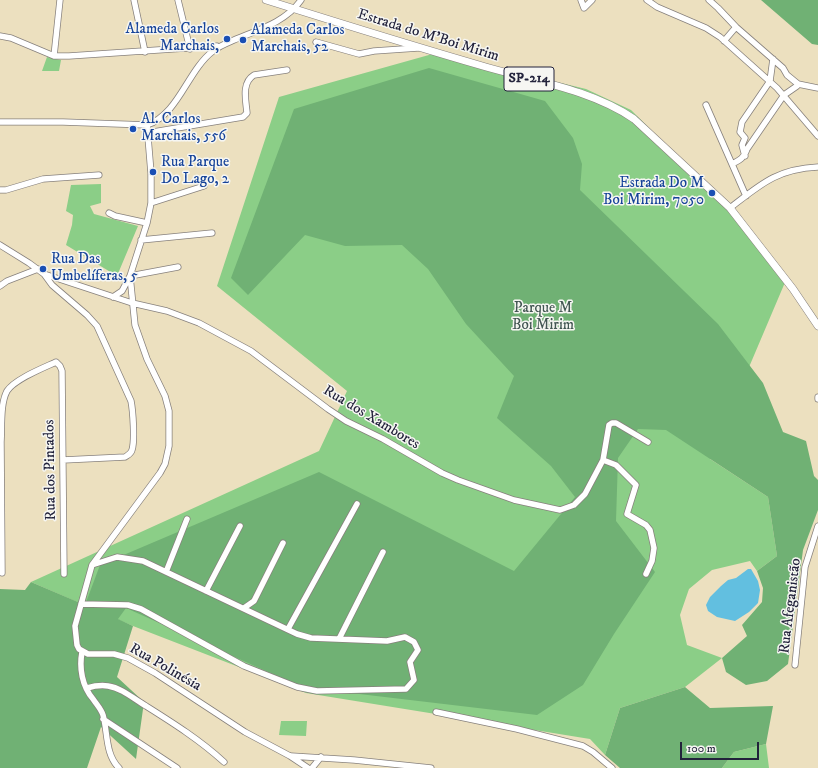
<!DOCTYPE html>
<html>
<head>
<meta charset="utf-8">
<style>
  body { margin:0 }
  #map { position:relative; width:818px; height:768px; overflow:hidden; background:#ece0bf; font-family:"IM FELL DW Pica",serif }
  canvas { display:block }
  .scale { position:absolute; left:680px; top:742px; width:79px; height:18px; box-sizing:border-box; border:2px solid #22223b; border-top:0; padding-left:5px; font-size:12px; line-height:14px; white-space:nowrap; color:#22223b; -webkit-text-stroke:3px #f6f6f2; paint-order:stroke }
</style>
</head>
<body>
<div id="map">
<canvas width="818" height="768"></canvas>
<div class="scale">100 m</div>
</div>
<script>
const ctx = document.querySelector('canvas').getContext('2d');
ctx.lineJoin = 'round';
function fill(path, color) { ctx.fillStyle = color; ctx.fill(path, 'evenodd'); }
function stroke(path, color, width, dash) { ctx.strokeStyle = color; ctx.lineWidth = width; ctx.lineCap = dash ? 'butt' : 'round'; ctx.setLineDash(dash || []); ctx.stroke(path); }
function label(font, color, halo, rows, align = 'center') {
  ctx.font = font + ' "IM FELL DW Pica",serif'; ctx.lineWidth = 3; ctx.setLineDash([]); ctx.textBaseline = 'middle'; ctx.strokeStyle = halo; ctx.fillStyle = color; for (const [text, x, y, turn = 0] of rows) {
    ctx.save(); ctx.translate(x, y); ctx.rotate((+turn || 0) * Math.PI / 180); ctx.textAlign = isNaN(turn) ? turn : align; if (halo) ctx.strokeText(text, 0, 0); ctx.fillText(text, 0, 0); ctx.restore();
  }
}
fill(new Path2D(`
  M436 53 586 89 631 110 730 208 786 280 710 459 768 497 777 556 757 571 750 561 712 570 689 589 680 615 687 645 722 658 685 687 620 708 605 755 590 739 306 693 133 626 31 582 319 451 347 391 217 286 279 97Z
  M47 57 61 60 59 71H42Z
  M101 184V203L90 206 94 214 138 226 117 276 66 245 72 225 73 215 66 211 71 185Z
  M281 721H307L306 736 279 735Z
  M766 744 769 768H722L734 752Z`), '#8bce87');
fill(new Path2D(`
  M761 0H818V45L812 44Z
  M429 68 545 101 573 138 582 164 580 190 718 324 763 383 783 432 806 441 814 476 818 480V510L803 550 788 664 767 681 746 685 726 672 722 658 747 636 742 625 762 602 763 588 757 571 777 556 768 497 666 430 638 429 618 458 616 521 655 572 614 634 583 685 537 715 317 689 297 685 126 608 118 619 133 626 117 677 144 702 136 759 101 727 87 768H0V589L25 590 31 582 85 605 100 565 319 472 514 571 575 497 551 466 497 418 514 376 466 324 428 269 402 245 345 246 305 235 248 295 231 278 294 109Z
  M685 687 710 708 773 706 766 744 734 752 722 768H620L605 755 620 708Z`), '#70b174');
fill(new Path2D(`
  M748 569H751L758 581 760 590 758 603 749 612 735 621 717 617 708 611 706 605 710 597 721 586 728 580 736 578Z`), '#62bfe0');
const minor = new Path2D(`
  M134 0 145 52
  M178 0 190 49
  M581 0 584 8 592 0
  M647 0 657 7 706 28 720 37 777 88 818 136
  M709 0 718 8 736 27 724 41
  M0 36 11 38 54 56H69L217 46
  M316 42 359 54 374 51 418 48
  M54 56 60 0
  M798 84 818 88
  M706 105 746 196
  M0 122H63L147 125C179 114 187 71 213 51 219 46 227 43 234 40 258 30 286 22 301 0
  M147 125 151 173V203L147 223 130 276 135 325 147 359 165 396 169 411V446L165 464 160 473 92 565 75 626 77 645 79 649 88 654H114L128 658 155 673 245 732 290 756 308 768
  M147 133 243 117 247 113C246 101 241 83 254 75L287 70
  M745 156 742 145 745 138 740 132 742 122 770 81 773 59
  M732 164C740 160 744 158 747 149L784 95 797 86 798 84 787 75 783 68 736 27
  M0 190H6L43 179 99 175
  M151 203 204 186
  M730 208C761 184 777 169 818 167
  M109 213 115 216 147 223
  M141 240 212 233
  M0 245 29 263 44 274 132 303 167 311 199 323 251 351 328 409 346 421 383 439 442 473 458 480 514 500 560 510 574 505 585 494 603 460 609 425 612 423H616L648 442
  M44 274 52 285 87 315 97 326 131 401C133 411 135 441 132 450 131 454 128 455 125 457L63 460
  M0 286 7 281 38 269
  M113 297 122 291 130 276 178 267
  M818 397V399
  M603 460 616 465 636 485 627 514 646 525 650 530 654 548 652 561 646 574
  M166 572 187 519
  M2 573C2 529 1 485 1 442 2 427 0 404 7 391 15 379 43 368 56 362L60 366 62 371 64 574
  M206 591 240 526
  M81 604 128 605 141 609 244 666 297 687 317 691 406 689 414 680 410 662 418 650 414 642 405 637 387 641 311 638 297 634 143 561 117 557 92 565
  M244 608 254 601 283 543
  M288 629 357 504
  M339 639 383 552
  M82 652C79 668 82 686 93 699 97 705 101 709 103 715 108 733 105 754 119 768
  M795 665 805 567 818 526
  M87 688C94 686 101 685 108 686 122 688 134 699 146 706 173 723 200 740 224 762
  M436 712 517 729 583 746 593 752 612 768
  M103 719 177 768
  M291 756 354 760 431 768
  M312 768 321 757`);
const major = new Path2D(`
  M266 0C339 23 413 46 486 67 535 81 592 90 634 119L730 208 793 289 818 326`);
stroke(minor, '#87817d', 7);
stroke(major, '#87817d', 8);
stroke(minor, '#fff', 5.5);
stroke(major, '#fff', 7);
for (const [x, y, r, color] of [
  [227,39,4,"#1a4fb4"],
  [243,40,4,"#1a4fb4"],
  [133,129,4,"#1a4fb4"],
  [153,172,4,"#1a4fb4"],
  [712,193,4,"#1a4fb4"],
  [43,269,4,"#1a4fb4"]
]) { const dot = new Path2D(); dot.arc(x, y, r, 0, 2 * Math.PI); ctx.fillStyle = color; ctx.fill(dot); stroke(dot, '#f6f6f2', 1.5); }
for (const [x, y, w] of [
  [529,79,50]
]) { const box = new Path2D(); box.roundRect(x - w / 2, y - 12, w, 24, 3); ctx.fillStyle = '#f6f6f2'; ctx.fill(box); stroke(box, '#22223b', 1); }
label('bold 14px', '#22223b', null, [
  ["SP-214",529,79]
]);
label('15px', '#164399', '#f6f6f2', [
  ["Alameda Carlos",219,30,"right"],
  ["Marchais,",219,47,"right"],
  ["Alameda Carlos",251,31],
  ["Marchais, 52",251,48],
  ["Al. Carlos",141,120],
  ["Marchais, 556",141,137],
  ["Rua Parque",161,163],
  ["Do Lago, 2",161,180],
  ["Estrada Do M",704,184,"right"],
  ["Boi Mirim, 7050",704,201,"right"],
  ["Rua Das",51,260],
  ["Umbelíferas, 5",51,277]
], 'left');
label('15px', '#22223b', '#f6f6f2', [
  ["Estrada do M'Boi Mirim",428,36,17],
  ["Rua dos Xambores",371,418,31],
  ["Rua dos Pintados",51,470,-91],
  ["Rua Afeganistão",791,606,-83],
  ["Rua Polinésia",165,668,30]
]);
label('15px', '#425652', '#f6f6f2', [
  ["Parque M",543,309],
  ["Boi Mirim",543,326]
]);
</script>
</body>
</html>
